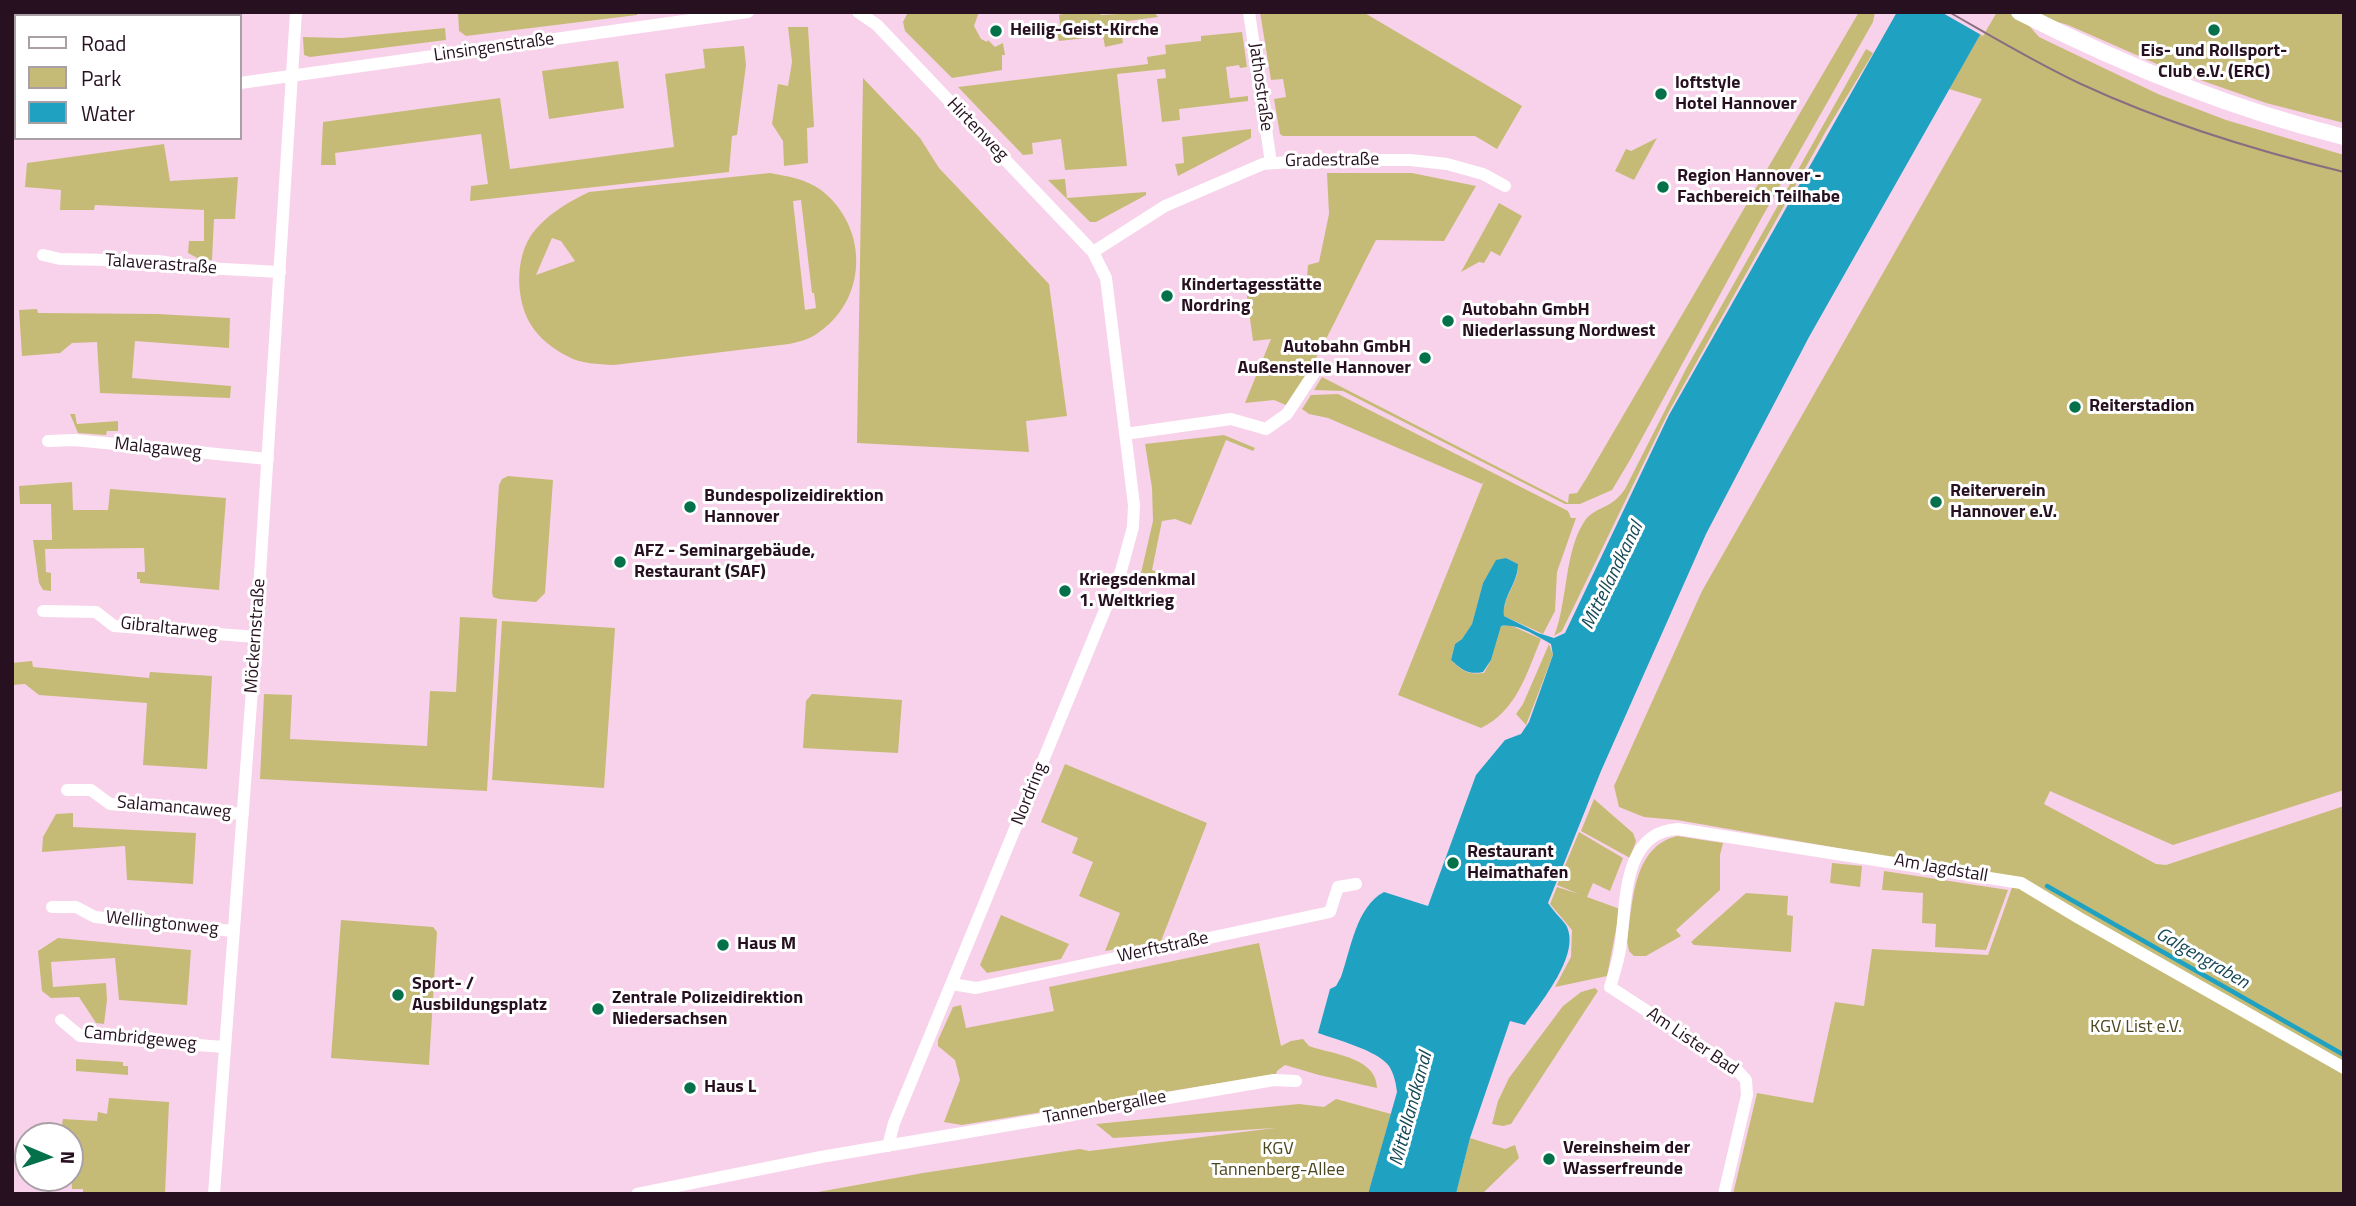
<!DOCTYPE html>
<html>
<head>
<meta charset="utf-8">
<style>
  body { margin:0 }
  #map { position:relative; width:2356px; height:1206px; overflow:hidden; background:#f8d2ea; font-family:"Titillium Web",sans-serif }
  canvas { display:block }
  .frame { position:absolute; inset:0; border:14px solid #271120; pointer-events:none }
  .legend { position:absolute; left:14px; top:14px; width:228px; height:126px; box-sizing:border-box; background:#fff; border:2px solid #a9a0a6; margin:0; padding:9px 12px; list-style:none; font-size:21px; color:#271120 }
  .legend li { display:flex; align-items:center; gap:14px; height:35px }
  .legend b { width:35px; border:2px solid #a9a0a6 }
  .north { position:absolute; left:14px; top:1122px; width:70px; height:70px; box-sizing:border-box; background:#fff; border:2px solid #a9a0a6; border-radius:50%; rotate:92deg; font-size:19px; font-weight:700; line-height:28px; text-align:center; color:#271120 }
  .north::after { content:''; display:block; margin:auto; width:24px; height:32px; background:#05714a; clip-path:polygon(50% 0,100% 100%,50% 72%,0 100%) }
</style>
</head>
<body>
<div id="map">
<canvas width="2356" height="1206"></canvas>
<div class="frame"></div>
<ul class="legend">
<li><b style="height:9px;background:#fff"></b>Road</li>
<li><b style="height:19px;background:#c6bb76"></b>Park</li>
<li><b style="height:19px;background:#1fa1c2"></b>Water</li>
</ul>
<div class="north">N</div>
</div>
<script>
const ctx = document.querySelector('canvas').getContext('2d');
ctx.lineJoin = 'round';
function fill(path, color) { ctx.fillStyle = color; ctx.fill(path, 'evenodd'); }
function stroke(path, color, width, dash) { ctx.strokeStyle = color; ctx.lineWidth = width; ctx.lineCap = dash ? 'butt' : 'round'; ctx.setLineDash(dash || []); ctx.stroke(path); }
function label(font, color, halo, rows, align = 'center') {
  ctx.font = font + ' "Titillium Web",sans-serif'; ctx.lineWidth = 6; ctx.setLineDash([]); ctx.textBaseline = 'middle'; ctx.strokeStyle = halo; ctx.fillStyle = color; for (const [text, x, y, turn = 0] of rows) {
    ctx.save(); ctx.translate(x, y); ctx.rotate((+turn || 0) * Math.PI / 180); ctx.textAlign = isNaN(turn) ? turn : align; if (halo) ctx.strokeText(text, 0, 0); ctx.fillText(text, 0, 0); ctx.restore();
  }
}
fill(new Path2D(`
  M458 12H637V15L466 36 459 31Z
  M908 12H979L974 26 981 39 987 42 988 40 995 47 1003 43 1005 55H1002V70L952 78 905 31 903 22Z
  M1071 12H1099L1101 15 1154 12 1158 17 1120 22 1123 43 1105 47 1103 36 1059 41 1057 33 1042 35 1041 28 1060 25 1059 15Z
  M1260 12H1363L1522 106 1497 149 1475 136H1283L1280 134 1274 99 1286 97 1283 79 1271 80Z
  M1859 12H1875L1873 22 1761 219 1630 460 1612 490 1580 504H1565L1343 391 1314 390 1322 377 1568 503 1569 494 1577 493 1586 479Z
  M1993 12H2017L2039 37 2158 94 2226 120 2344 155V790L2173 845 2050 791 2044 804 2156 864 2166 865 2344 806V1194H1733L1757 1093 1813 1103 1835 1002 1864 1006 1872 949 1988 955 2015 879 1677 820 1644 817 1619 807 1614 786 1702 591 1982 99 1949 89Z
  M2023 12H2344V123L2266 103 2166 68 2068 25Z
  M788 27H808L814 127 807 128 808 163 784 166 783 141 772 124 778 84 788 86 792 62Z
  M445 28 446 40 310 57 304 55 303 37 342 38Z
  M1242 32 1247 67 1240 68 1239 65 1226 67 1230 98 1248 96V101L1179 109 1180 120 1162 122 1157 79 1166 78 1165 69 1117 74 1127 166 1065 170 1061 139 1032 143 1033 154 1023 155 958 87 1148 64 1147 57 1166 54 1165 45 1201 41V36Z
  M744 46 746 65 737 135 732 136 729 172 470 201 471 186 488 184 481 134 335 153 336 165H321L323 122 500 98 510 169 674 147 665 74 705 68 703 49Z
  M1866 49 1873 53 1826 131 1668 413 1562 631 1554 636C1568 602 1564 549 1586 519 1593 510 1605 508 1614 501 1618 498 1622 493 1625 489L1687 367Z
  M618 61 624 108 549 119 542 71Z
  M863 78 920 138 939 168 1049 284 1067 416 1026 421 1029 452 857 443Z
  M1251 129V138L1178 176 1175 164 1184 163 1182 137Z
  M1657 138 1634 180 1615 171 1626 149 1631 151Z
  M164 144 170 181 238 177 235 219H214L212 260H201L188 253 189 241H204V210L95 205 94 210H60L61 190 25 187 27 163Z
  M770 173C787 176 806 179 821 190 870 228 868 302 815 335 807 340 798 342 789 344L614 365C598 364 581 364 567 356 553 349 539 338 531 325 516 301 515 261 530 237 543 217 568 202 589 192ZM801 200 812 293H814L816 308 805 310 793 201ZM552 238 561 241 575 261 536 275Z
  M1327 173H1412L1476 186 1444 241 1376 240C1347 295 1322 353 1288 406L1274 400 1245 403 1271 339 1253 341 1246 289 1294 283 1296 279 1307 277 1308 265 1319 262 1329 214Z
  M1065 179 1067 198 1146 192V195L1096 222H1090L1048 180Z
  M1499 203 1522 216 1500 256 1491 251 1484 263 1479 262 1461 272Z
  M37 309 38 313 158 314 230 318 229 348 135 341 132 378 231 386 230 398 100 393 97 342 72 343 60 353 22 356 19 310Z
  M1338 394 1568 511 1571 518H1576L1557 572 1555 611 1543 634 1504 616C1502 596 1519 584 1518 564L1506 558 1496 561 1483 583 1472 624 1462 639 1455 644 1451 660C1462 671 1468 675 1484 673L1491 660 1500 626 1510 625 1541 639C1527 672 1517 711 1481 728L1398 695 1484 481 1482 484 1328 418 1309 414 1302 409 1311 395Z
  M70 414H75L77 424 118 421V431H107L106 435 78 433Z
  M1224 435 1255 448 1253 451 1226 440 1191 525 1175 519 1162 521 1152 570 1162 574 1147 576 1141 573 1153 521 1152 488 1145 444Z
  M508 476 553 480 545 593 536 602 499 599 493 597 492 592 499 485 502 479Z
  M72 482 73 510H108L110 489 226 498 219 590 140 583V579H137V572H145L144 548 45 549 46 572 51 573V591L43 590 39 583 33 540H52L51 504H20L19 486Z
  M460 617 497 619 487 791 260 779 264 694 292 695 290 739 427 746 430 691 456 692Z
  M502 621 615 628 604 788 492 780Z
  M1549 644 1553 655 1526 725 1516 714 1523 704Z
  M32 661 33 667 149 678 150 672 212 676 207 769 143 765 147 703 39 695 25 684 12 685V663Z
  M812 694 902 700 898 753 803 748 806 701Z
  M1065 764 1207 823 1161 941 1105 951 1120 913 1079 896 1093 862 1072 853 1078 838 1041 822Z
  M1594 799 1633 833 1636 841 1630 858 1581 831Z
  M73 813V827L196 833 193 884 127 880 125 846 42 852 43 837 56 814Z
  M1579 832 1623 858 1610 891 1593 883 1587 897 1620 909 1607 976 1555 987 1571 957 1572 930 1550 904 1557 887 1579 894 1557 885Z
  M1677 836 1723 843 1720 855V890L1676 930 1681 936 1646 956H1634L1629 951 1627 941C1633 904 1632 847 1677 836Z
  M1832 863 1862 866 1860 887 1830 883Z
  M1884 871 2008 890 1986 950 1935 947 1936 924 1922 923 1923 893 1882 890Z
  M1746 893 1788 896 1787 915 1793 916 1791 952 1694 945 1691 942Z
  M1001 915 1069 944 1061 959 987 973 980 965Z
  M341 920 433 927 437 932 429 1065 331 1058Z
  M58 938 191 950 187 1005 119 1000 115 958 51 962 53 987 106 983 107 1000 104 1024 96 1023 79 997 51 998 42 991 38 951Z
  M1259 943 1281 1046 1291 1041 1303 1039 1309 1046C1331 1054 1377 1057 1377 1088L1319 1075 1285 1065 1277 1071 1276 1074 962 1125 944 1122 960 1080 955 1060 938 1046V1040L953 1007 961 1005 966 1028 1054 1011 1049 987Z
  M1595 988 1598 991 1511 1124 1503 1126 1492 1124 1498 1101 1509 1078 1563 1006 1581 992Z
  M76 1059 123 1062V1066H128V1075L76 1071Z
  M109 1098 169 1102 165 1194H83V1189H72L70 1136 69 1132 62 1124 63 1119 97 1121 98 1112 107 1114Z
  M1336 1099 1391 1114 1368 1194H807L923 1173 1080 1149 1089 1151 1275 1128 1113 1138 1096 1124 1299 1104 1324 1107Z
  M1470 1138 1505 1149 1515 1145 1519 1158 1482 1194H1456Z`), '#c6bb76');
fill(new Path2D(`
  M1897 12H1993L1809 337 1706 534 1601 771 1548 903C1553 911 1561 918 1566 925 1582 954 1540 1003 1525 1025L1510 1021 1470 1138 1456 1194H1368L1397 1092C1396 1083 1394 1074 1389 1066 1377 1050 1337 1040 1318 1033L1330 989 1336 986 1341 977C1351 949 1356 907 1384 892L1428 906 1476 775 1505 740 1521 734 1529 722 1553 655 1551 644C1536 636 1518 623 1501 626L1491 660 1483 672C1468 675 1462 670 1451 660L1455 644 1462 639 1472 624 1483 583 1496 560 1506 558 1518 564C1518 584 1502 596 1504 616L1538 633 1554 638 1565 633 1669 415Z`), '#1fa1c2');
fill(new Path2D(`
  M1941 12H1997L1983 36Z`), '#f8d2ea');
stroke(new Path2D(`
  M2047 886 2344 1055`), '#1fa1c2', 4.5);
stroke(new Path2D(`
  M858 12 877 25 1093 252 1106 278 1134 505 1133 527 1121 571 894 1123 888 1146
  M1249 12 1271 163
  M240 83 748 12
  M12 113 16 112
  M1093 252 1165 206 1263 164 1316 160H1410L1447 164 1483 174 1505 186
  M43 255 60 259 158 261 205 268 280 272
  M1125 434 1231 419 1266 429 1287 414 1314 373
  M48 441 74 440 268 459
  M43 611 96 612 114 626 256 637
  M67 790H91L110 804 243 814
  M52 907H76L95 917 233 931
  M952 984 976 988 1330 912 1338 887 1356 884
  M61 1020 80 1036 224 1047
  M214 1194 256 637 296 12
  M637 1194 821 1157 1274 1080 1296 1081
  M1724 1194 1747 1095 1746 1080 1736 1069 1610 987C1614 974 1618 962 1620 949 1627 907 1620 832 1678 829L2021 883 2079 918 2344 1068`), '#fff', 12);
stroke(new Path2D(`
  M2019 12C2123 65 2231 109 2344 137`), '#fff', 16);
stroke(new Path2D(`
  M1949 12C1993 37 2036 63 2081 84 2165 123 2253 150 2344 172`), '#8b6d81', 2);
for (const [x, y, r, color] of [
  [2214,30,7,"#05714a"],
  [996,31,7,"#05714a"],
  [1661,94,7,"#05714a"],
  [1663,187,7,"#05714a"],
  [1167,296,7,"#05714a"],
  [1448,321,7,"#05714a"],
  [1425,358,7,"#05714a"],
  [2075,407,7,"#05714a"],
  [1936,502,7,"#05714a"],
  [690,507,7,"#05714a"],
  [620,562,7,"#05714a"],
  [1065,591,7,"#05714a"],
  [1453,863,7,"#05714a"],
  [723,945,7,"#05714a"],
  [398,995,7,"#05714a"],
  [598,1009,7,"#05714a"],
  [690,1088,7,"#05714a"],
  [1549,1159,7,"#05714a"]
]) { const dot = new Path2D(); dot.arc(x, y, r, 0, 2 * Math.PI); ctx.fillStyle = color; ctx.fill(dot); stroke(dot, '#fff', 2.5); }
label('bold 18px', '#271120', '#fff', [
  ["Heilig-Geist-Kirche",1010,31],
  ["Eis- und Rollsport-",2214,52,"center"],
  ["Club e.V. (ERC)",2214,73,"center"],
  ["loftstyle",1675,84],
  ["Hotel Hannover",1675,105],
  ["Region Hannover -",1677,177],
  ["Fachbereich Teilhabe",1677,198],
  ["Kindertagesstätte",1181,286],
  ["Nordring",1181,307],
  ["Autobahn GmbH",1462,311],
  ["Niederlassung Nordwest",1462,332],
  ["Autobahn GmbH",1411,348,"right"],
  ["Außenstelle Hannover",1411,369,"right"],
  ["Reiterstadion",2089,407],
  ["Reiterverein",1950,492],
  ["Hannover e.V.",1950,513],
  ["Bundespolizeidirektion",704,497],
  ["Hannover",704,518],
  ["AFZ - Seminargebäude,",634,552],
  ["Restaurant (SAF)",634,573],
  ["Kriegsdenkmal",1079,581],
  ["1. Weltkrieg",1079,602],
  ["Restaurant",1467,853],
  ["Heimathafen",1467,874],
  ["Haus M",737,945],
  ["Sport- /",412,985],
  ["Ausbildungsplatz",412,1006],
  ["Zentrale Polizeidirektion",612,999],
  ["Niedersachsen",612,1020],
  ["Haus L",704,1088],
  ["Vereinsheim der",1563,1149],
  ["Wasserfreunde",1563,1170]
], 'left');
label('18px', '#271120', '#fff', [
  ["Linsingenstraße",494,48,-8],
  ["Jathostraße",1260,87,82],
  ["Hirtenweg",977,130,46],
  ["Gradestraße",1332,161,-1],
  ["Talaverastraße",161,265,4],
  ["Malagaweg",158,449,6],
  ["Gibraltarweg",169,629,6],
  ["Möckernstraße",256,636,-86],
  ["Nordring",1030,794,-68],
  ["Salamancaweg",174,808,5],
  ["Am Jagdstall",1941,869,10],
  ["Wellingtonweg",162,924,6],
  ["Werftstraße",1163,948,-12],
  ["Cambridgeweg",140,1039,6],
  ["Am Lister Bad",1692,1042,34],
  ["Tannenbergallee",1105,1108,-10]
]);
label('18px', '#4d4720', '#fff', [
  ["KGV List e.V.",2136,1028],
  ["KGV",1278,1150],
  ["Tannenberg-Allee",1278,1171]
]);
label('italic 19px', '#164957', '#fff', [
  ["Mittellandkanal",1613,576,-64],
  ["Galgengraben",2202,959,30],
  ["Mittellandkanal",1412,1109,-75]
]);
</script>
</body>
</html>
